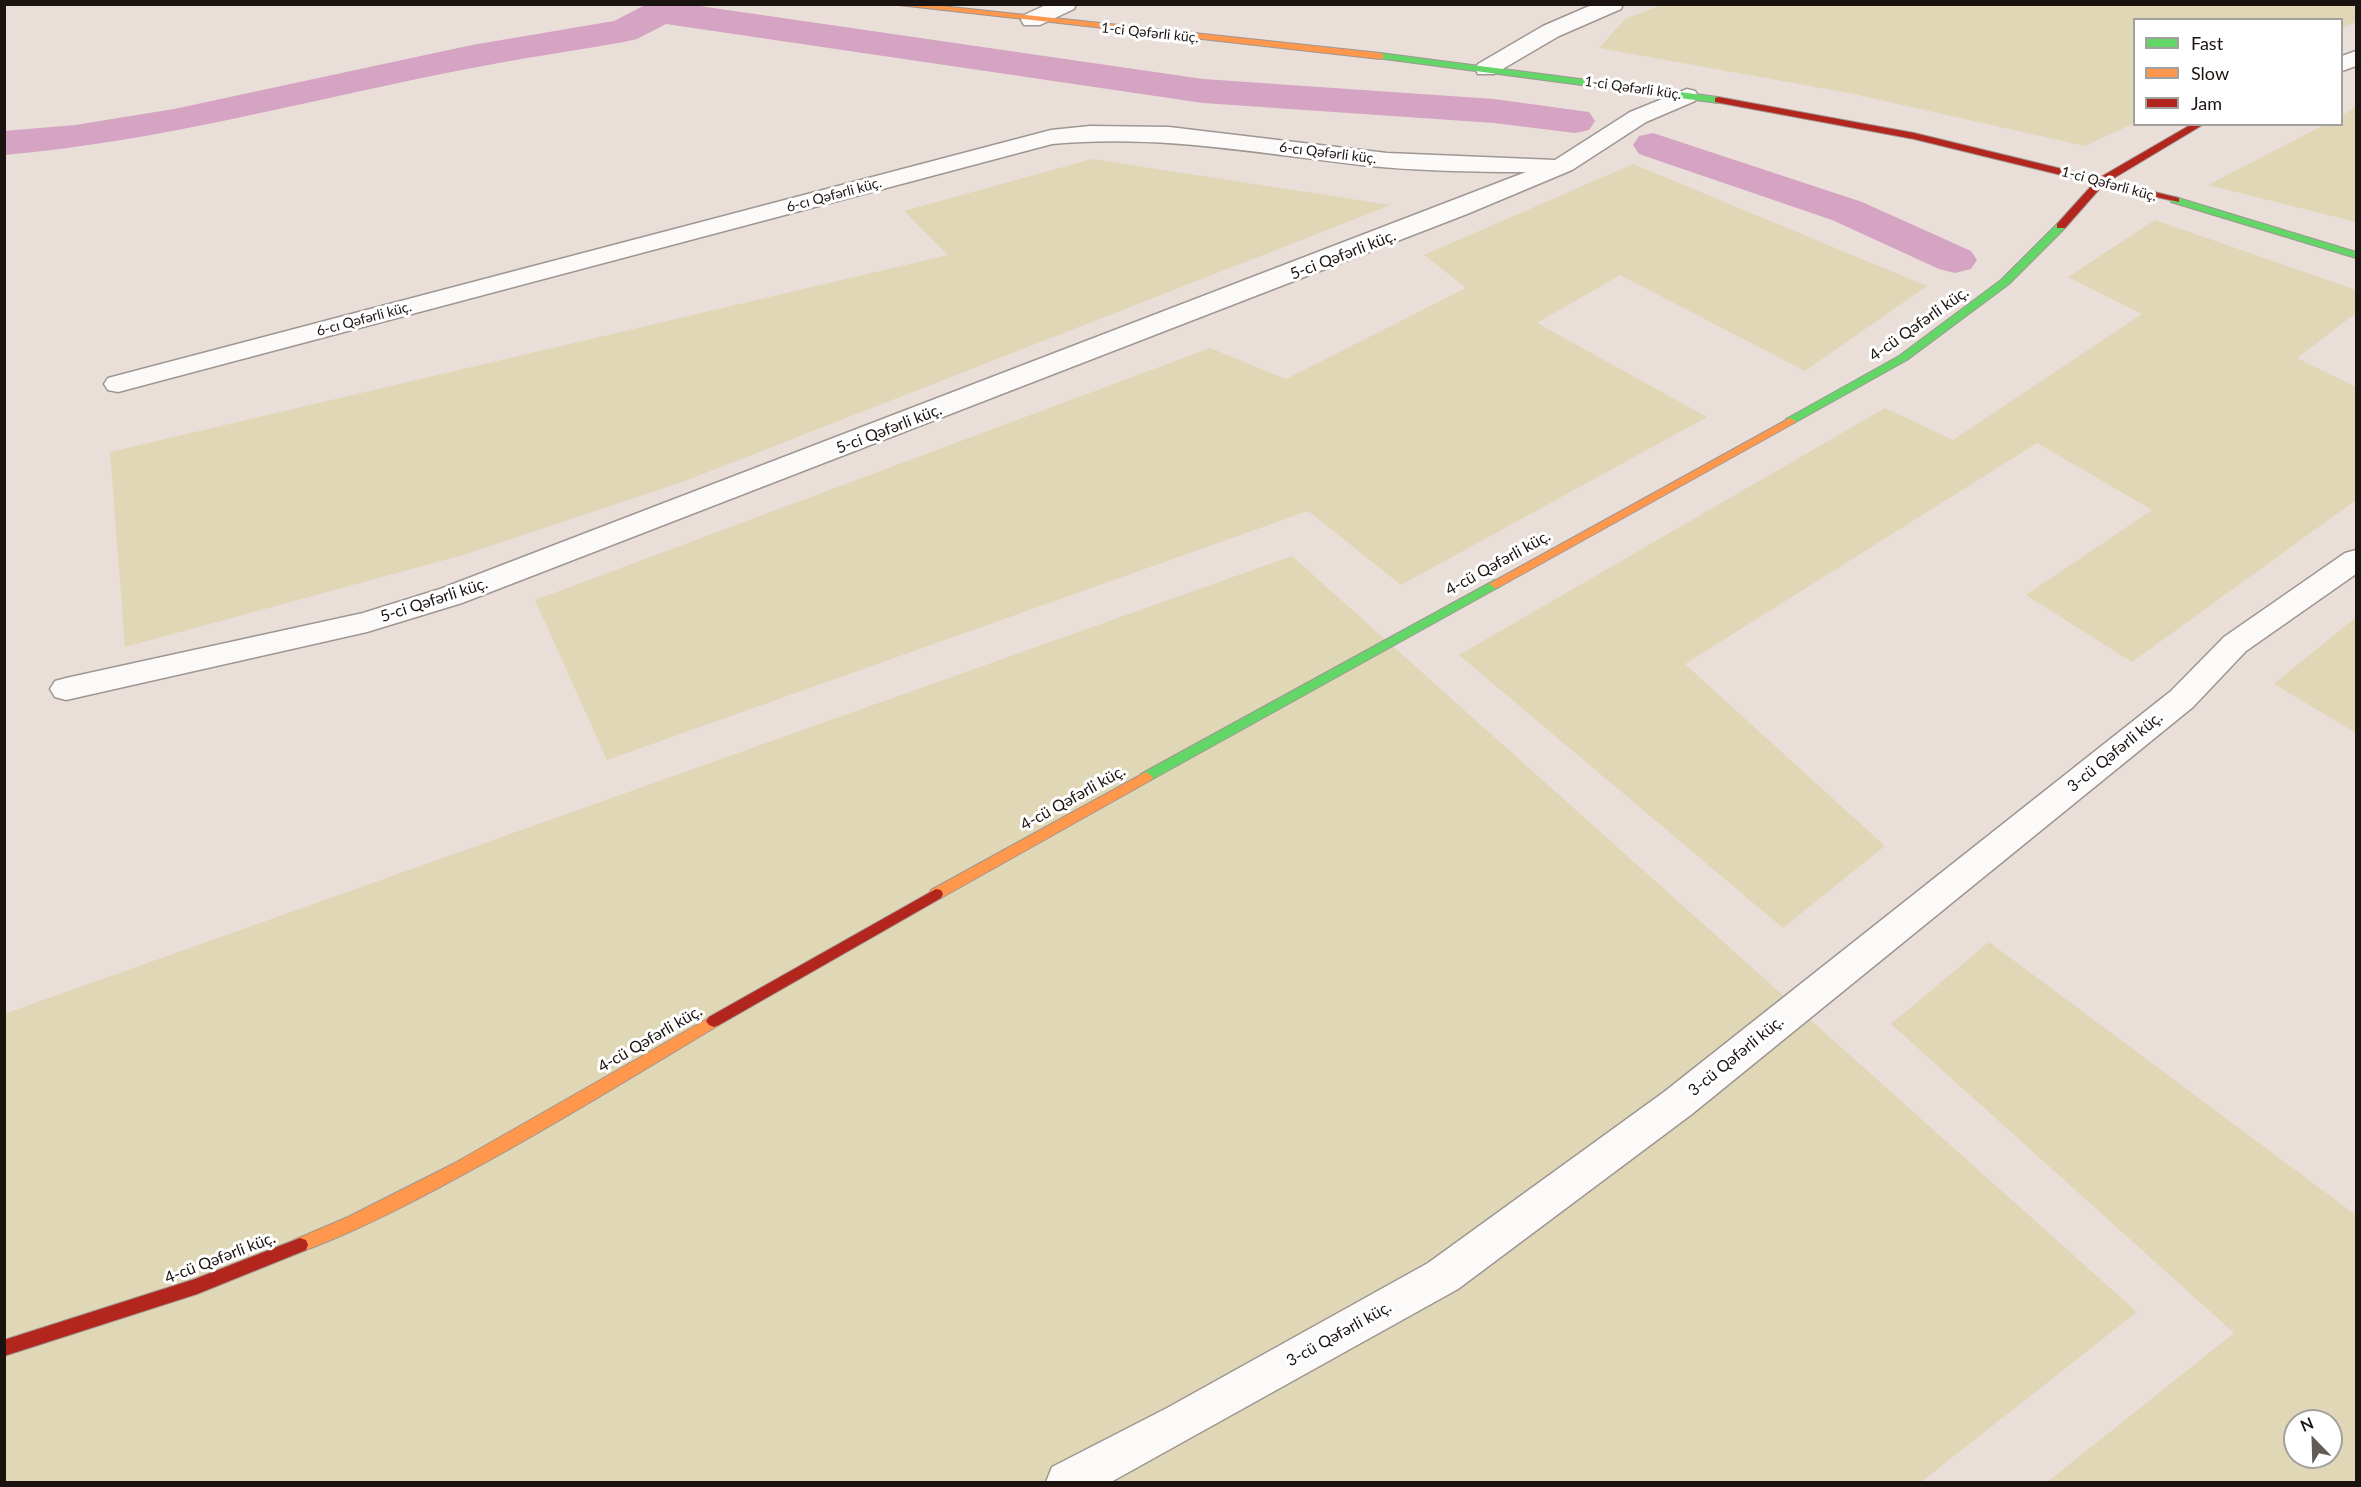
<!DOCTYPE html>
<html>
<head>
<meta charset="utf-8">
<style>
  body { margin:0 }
  #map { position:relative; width:2361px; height:1487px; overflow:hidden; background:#eaded8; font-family:Lato,sans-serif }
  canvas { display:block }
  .frame { position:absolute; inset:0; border:6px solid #1a1310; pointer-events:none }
  .legend { position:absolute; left:2133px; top:18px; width:210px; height:108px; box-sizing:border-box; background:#fff; border:2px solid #a3a19f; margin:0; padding:8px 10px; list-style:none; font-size:18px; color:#1a1310 }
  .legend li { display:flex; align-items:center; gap:12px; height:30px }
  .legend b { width:30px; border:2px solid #a3a19f }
  .north { position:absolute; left:2283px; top:1409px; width:60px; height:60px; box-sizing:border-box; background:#fff; border:2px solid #a3a19f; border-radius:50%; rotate:337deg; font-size:16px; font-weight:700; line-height:24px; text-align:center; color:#1a1310 }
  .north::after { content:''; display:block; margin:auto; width:21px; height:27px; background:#635a56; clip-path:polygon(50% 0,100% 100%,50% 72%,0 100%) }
</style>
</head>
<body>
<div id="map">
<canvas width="2361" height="1487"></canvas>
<div class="frame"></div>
<ul class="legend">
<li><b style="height:8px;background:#63d668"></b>Fast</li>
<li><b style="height:8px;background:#ff974d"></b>Slow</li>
<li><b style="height:8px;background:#b3261e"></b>Jam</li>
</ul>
<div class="north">N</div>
</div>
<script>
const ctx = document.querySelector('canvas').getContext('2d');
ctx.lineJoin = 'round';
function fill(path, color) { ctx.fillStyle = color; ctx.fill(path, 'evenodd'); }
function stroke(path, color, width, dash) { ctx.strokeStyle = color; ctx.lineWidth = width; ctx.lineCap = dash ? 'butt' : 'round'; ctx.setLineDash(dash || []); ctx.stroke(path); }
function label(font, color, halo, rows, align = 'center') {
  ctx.font = font + ' Lato,sans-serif'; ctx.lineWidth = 6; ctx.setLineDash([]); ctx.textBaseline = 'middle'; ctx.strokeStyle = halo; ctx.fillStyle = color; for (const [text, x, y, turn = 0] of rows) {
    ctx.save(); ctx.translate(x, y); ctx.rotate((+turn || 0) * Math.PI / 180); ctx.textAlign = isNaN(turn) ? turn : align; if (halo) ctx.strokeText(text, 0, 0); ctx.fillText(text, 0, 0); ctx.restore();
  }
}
fill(new Path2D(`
  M1661 5 2356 4V22L2342 28V20H2134V123L2085 146 1849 93 1599 48 1625 19Z
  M2356 107V222L2208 185 2324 125 2342 124V115Z
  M1092 159 1391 205 685 481 463 555 125 647 110 452 948 255 904 211Z
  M1633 164 1927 286 1805 371 1620 275 1537 323 1707 417 1401 585 1308 511 607 760 535 600 1210 348 1286 379 1466 288 1424 255Z
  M2155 220 2356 290V313L2297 358 2356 387V500L2132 662 2026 595 2152 510 2037 443 1685 664 1885 846 1783 928 1459 655 1885 408 1953 440 2142 314 2068 277Z
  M1292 556 2137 1312 1921 1482H5L4 1014Z
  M2356 617V733L2274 684Z
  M1989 942 2356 1215V1482H2047L2234 1333 1891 1024ZM2295 1421H2331V1457H2295Z`), '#e0d7b6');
fill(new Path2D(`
  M647 4H686L1203 79 1494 99 1589 112 1595 121 1589 130 1575 133 1494 123 1203 103 666 24 637 39 624 42C573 51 522 58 472 68 315 98 165 141 4 155V131L75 125 174 109 472 45 614 21Z
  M1653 133 1862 202 1971 251 1977 260 1971 269 1955 273 1939 269 1832 220 1639 154 1633 145 1639 136Z`), '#d4a4c2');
const street = new Path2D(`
  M1048 4H1076L1074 9 1040 25H1024L1021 20 1024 15Z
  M1594 4H1623L1621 9 1559 36 1494 74H1478L1475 69 1478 64 1543 26Z
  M2356 51V66L2342 71V56Z
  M1687 89 1695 91 1698 96 1695 101 1646 122 1572 170 1467 214 462 603 367 632 66 700 55 697 50 689 55 681 66 678 363 613 440 589 1526 172C1471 172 1416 171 1361 165 1258 153 1157 134 1052 144L118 392 108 390 104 384 108 378 1051 130 1090 126 1169 127 1387 153 1555 160 1630 112Z
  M2356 550V574L2246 651 2193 707 1692 1114 1458 1289 1111 1482H1046L1052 1467 1167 1408 1428 1263 1664 1092 2171 691 2224 637 2345 553Z`);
const fast = new Path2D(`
  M1380 53 1718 97 1723 100 1718 103 1377 58 1375 56Z
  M2175 197 2356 252V258L2171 202 2170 200Z
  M2061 223 2065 224V228L2009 284 1907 360 1794 423H1786V419L1899 356 2001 280 2057 224Z
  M1495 580 1501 584 1499 587 1151 780H1141L1139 777 1141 774Z`);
const slow = new Path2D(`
  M890 4H923L1380 53 1385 56 1380 59Z
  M1790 418 1796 421 1794 423 1499 587 1495 588 1489 584Z
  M1146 772 1153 777 1151 780 941 898H931L929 894 931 890Z
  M714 1015 719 1017 722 1021 719 1025C627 1080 535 1137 440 1187 395 1211 348 1235 300 1252L294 1250 292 1245 294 1240 348 1217 453 1164Z`);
const jam = new Path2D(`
  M1718 97 1914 133 2099 178 2192 124H2204L2109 181 2179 198V202L2103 185 2065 228H2057V224L2094 183 1914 139 1715 102V98Z
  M936 889 941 890 943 894 941 898 719 1025 714 1027 709 1025 706 1021 709 1017Z
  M300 1238 306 1240 308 1245 306 1250 197 1294 4 1356V1340L195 1279Z`);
stroke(street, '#9f9692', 3);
stroke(fast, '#9f9692', 2);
stroke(slow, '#9f9692', 2);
stroke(jam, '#9f9692', 2);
fill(street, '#fcfaf9');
fill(fast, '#63d668');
fill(slow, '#ff974d');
fill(jam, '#b3261e');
label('14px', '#1a1310', '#fff', [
  ["1-ci Qəfərli küç.",1150,33,6],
  ["1-ci Qəfərli küç.",1633,88,8],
  ["6-cı Qəfərli küç.",1328,153,7],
  ["1-ci Qəfərli küç.",2109,184,15],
  ["6-cı Qəfərli küç.",834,195,-15],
  ["6-cı Qəfərli küç.",364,319,-15]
]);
label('16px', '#1a1310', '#fff', [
  ["5-ci Qəfərli küç.",1343,255,-21],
  ["4-cü Qəfərli küç.",1919,324,-35],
  ["5-ci Qəfərli küç.",889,429,-21],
  ["4-cü Qəfərli küç.",1498,563,-29],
  ["5-ci Qəfərli küç.",434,600,-18],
  ["3-cü Qəfərli küç.",2115,752,-39],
  ["4-cü Qəfərli küç.",1073,798,-29],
  ["4-cü Qəfərli küç.",650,1039,-30],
  ["3-cü Qəfərli küç.",1736,1056,-39],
  ["4-cü Qəfərli küç.",220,1258,-21],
  ["3-cü Qəfərli küç.",1339,1334,-29]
]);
</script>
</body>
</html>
